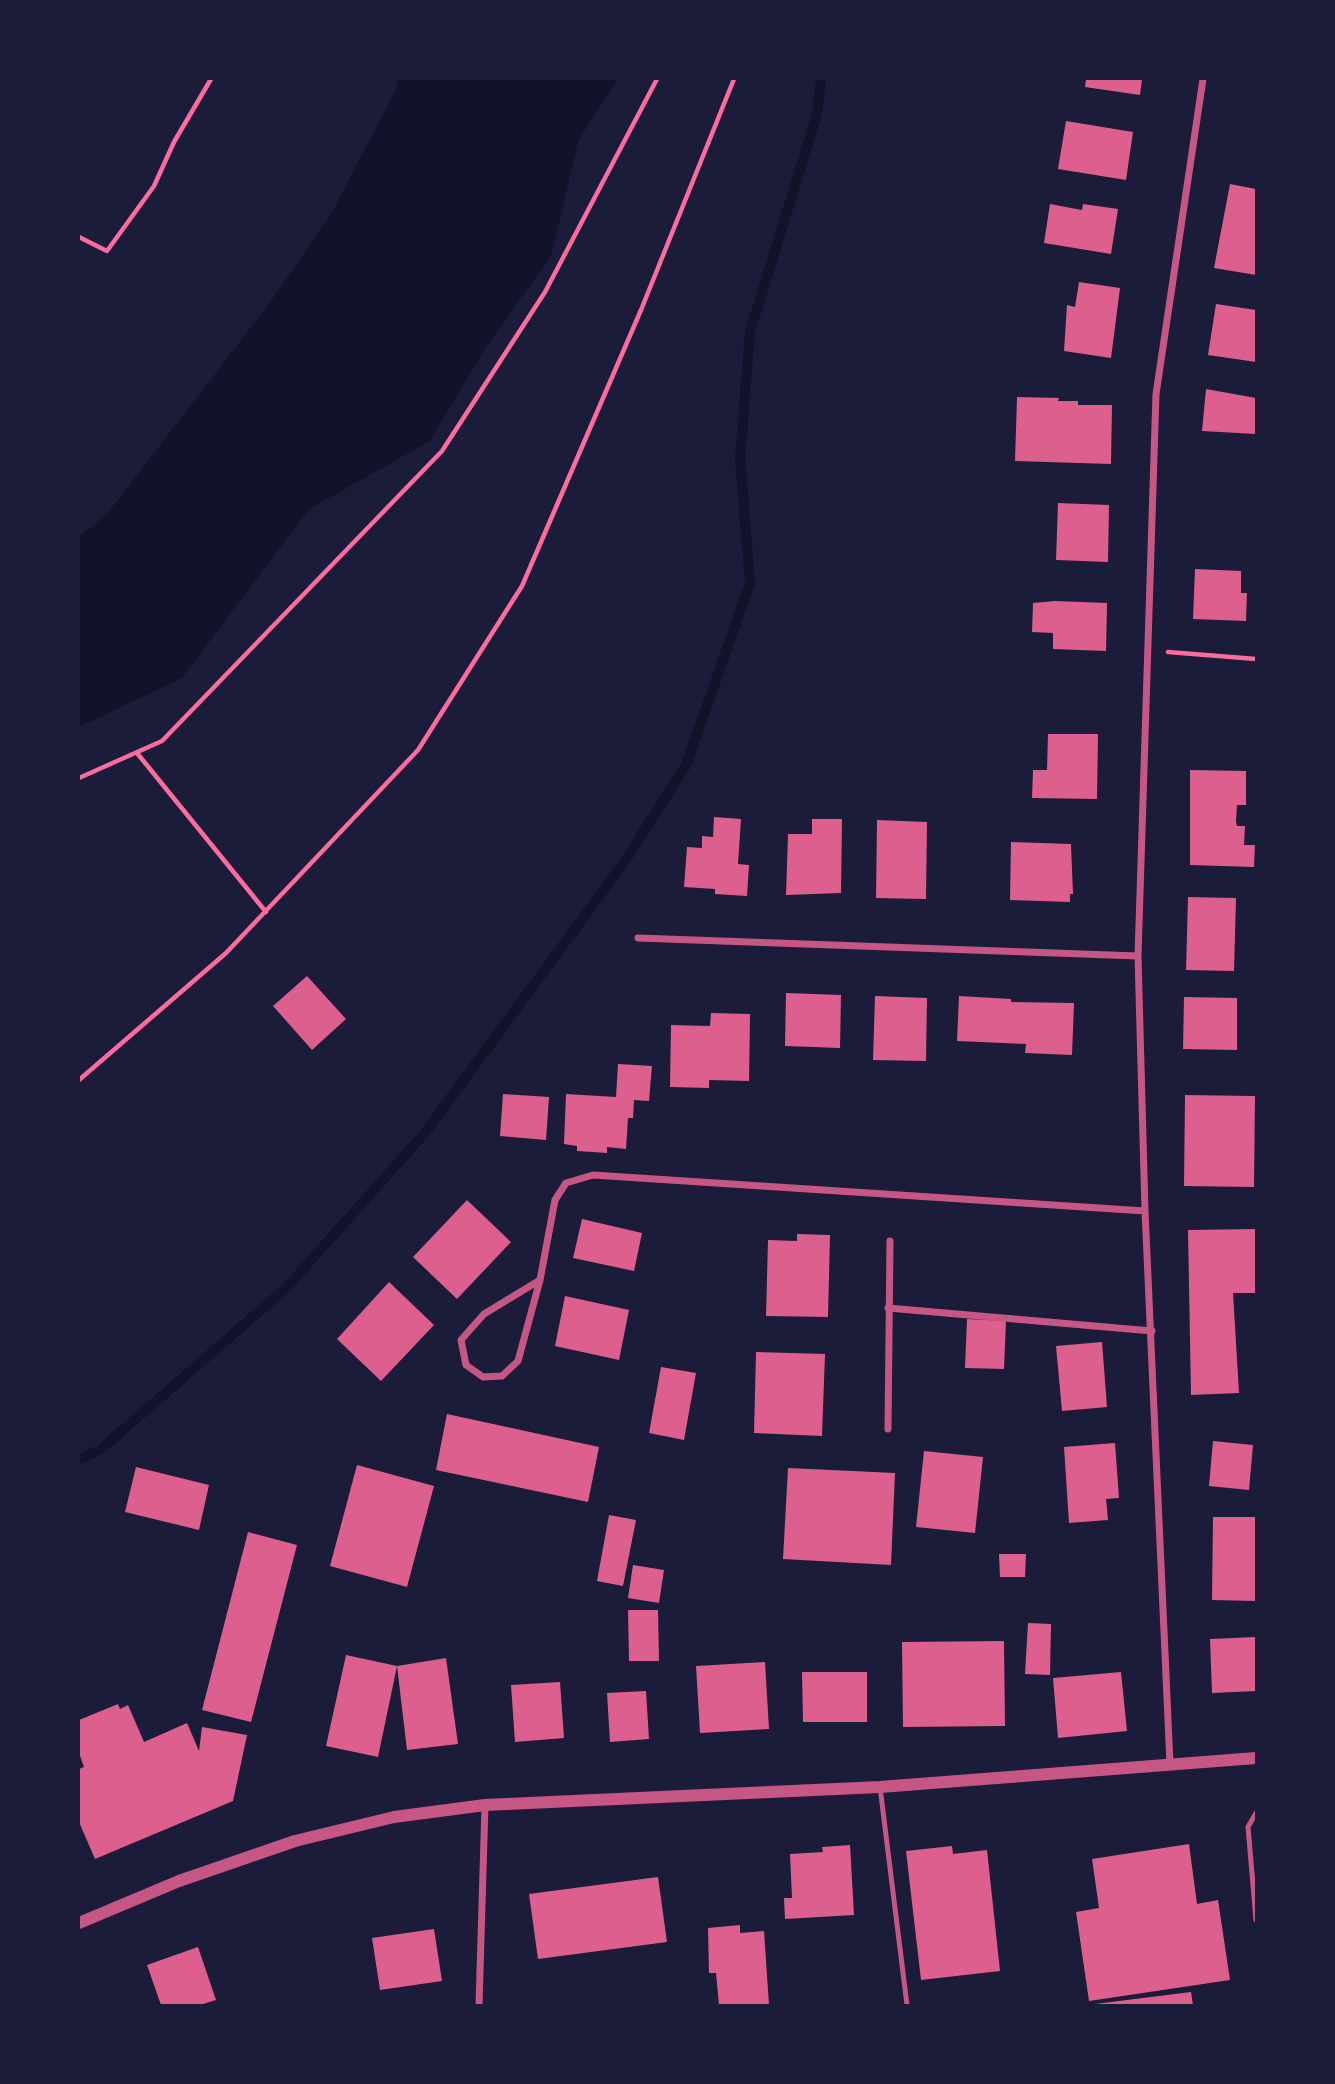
<!DOCTYPE html>
<html>
<head>
<meta charset="utf-8">
<style>
  body { margin:0 }
  #map { position:relative; width:1335px; height:2084px; overflow:hidden; background:#1b1b3a; font-family:"Asap Condensed",sans-serif }
  canvas { display:block }
  .frame { position:absolute; inset:0; border:80px solid #1b1b3a; pointer-events:none }
</style>
</head>
<body>
<div id="map">
<canvas width="1335" height="2084"></canvas>
<div class="frame"></div>
</div>
<script>
const ctx = document.querySelector('canvas').getContext('2d');
ctx.lineJoin = 'round';
function fill(path, color) { ctx.fillStyle = color; ctx.fill(path, 'evenodd'); }
function stroke(path, color, width, dash) { ctx.strokeStyle = color; ctx.lineWidth = width; ctx.lineCap = dash ? 'butt' : 'round'; ctx.setLineDash(dash || []); ctx.stroke(path); }
fill(new Path2D(`
  M398 79H618L579 139 551 256 486 347 430 441 309 509 182 678 79 727V537L107 514 269 304 333 211 396 89Z`), '#12122b');
stroke(new Path2D(`
  M79 1459 100 1450 286 1288 424 1134 625 861 686 765 750 583 740 458 750 332 817 114 821 79`), '#12122b', 10);
fill(new Path2D(`
  M1086 79H1142L1140 95 1085 87Z
  M1066 121 1133 132 1126 180 1058 169Z
  M1230 184 1256 189V275L1214 268Z
  M1050 204 1082 210 1083 204 1118 209 1111 254 1044 243Z
  M1079 282 1120 288 1111 358 1064 351 1067 305 1075 307Z
  M1216 304 1256 310V362L1208 355Z
  M1206 389 1256 398V434L1202 431Z
  M1017 397 1059 398 1058 401H1078V405H1112L1111 464 1015 461Z
  M1058 503 1109 505 1108 562 1056 560Z
  M1195 569 1241 571V593H1247L1246 621 1193 619Z
  M1055 601 1107 603 1106 651 1053 649V633L1032 632 1033 603Z
  M1048 734H1098L1097 799 1032 798 1033 770H1047Z
  M1190 770 1246 771V805H1237L1236 822 1237 826H1245L1244 845H1255L1254 867 1190 865Z
  M714 817 741 819 738 864 749 865 747 896 715 894V889L684 887 687 847 702 848V836L713 837Z
  M812 819H842L841 893 786 895 788 834H812Z
  M877 820 927 822 926 899 876 898Z
  M1011 842 1071 844 1073 894H1070V902L1010 900Z
  M1188 897 1236 898 1234 971 1186 970Z
  M307 976 346 1019 312 1050 273 1006Z
  M786 993 841 995 840 1048 785 1046Z
  M875 996 927 998 926 1061 873 1060Z
  M959 996 1011 999V1002L1074 1003 1072 1055 1025 1053 1026 1044 957 1041Z
  M1184 997 1237 998V1050L1183 1049Z
  M711 1013 750 1014 749 1081 709 1080V1088L670 1087 671 1025 710 1026Z
  M618 1064 652 1066 649 1101 634 1100 633 1118H628L626 1149 607 1147V1153L577 1151V1146L564 1144 566 1094 616 1097Z
  M503 1094 549 1097 546 1140 500 1136Z
  M1185 1095 1255 1096 1254 1187 1184 1186Z
  M467 1200 511 1242 457 1299 413 1257Z
  M582 1219 642 1233 634 1271 573 1258Z
  M1256 1229V1293H1233L1239 1393 1191 1395 1188 1230Z
  M797 1234 830 1235 828 1317 766 1316 768 1240 797 1241Z
  M389 1282 434 1325 381 1381 337 1339Z
  M565 1296 629 1310 619 1360 555 1346Z
  M967 1319 1006 1321 1004 1369 965 1368Z
  M1102 1342 1107 1407 1062 1411 1056 1346Z
  M756 1352 825 1354 822 1436 754 1433Z
  M661 1367 696 1373 684 1440 649 1433Z
  M447 1414 599 1447 588 1502 436 1470Z
  M1213 1441 1253 1445 1249 1490 1209 1486Z
  M1115 1443 1119 1498 1106 1499 1108 1520 1069 1523 1064 1447Z
  M924 1451 983 1457 975 1533 916 1527Z
  M357 1465 434 1486 407 1587 330 1566Z
  M136 1467 209 1485 199 1530 125 1512Z
  M788 1468 895 1473 891 1565 783 1559Z
  M609 1515 636 1520 623 1586 597 1581Z
  M1213 1517H1256V1601L1212 1600Z
  M248 1532 297 1545 251 1722 202 1710Z
  M999 1554H1026L1025 1577H1000Z
  M633 1565 664 1570 659 1603 628 1598Z
  M628 1610H658L659 1661H629Z
  M1028 1623 1051 1624 1050 1675 1025 1674Z
  M1256 1637V1691L1212 1693 1210 1639Z
  M1004 1641 1005 1726 903 1727 902 1642Z
  M346 1655 397 1666 378 1757 326 1746Z
  M446 1658 458 1744 407 1750 397 1666Z
  M765 1662 769 1729 700 1733 696 1666Z
  M802 1672H867V1722H803Z
  M1121 1672 1127 1731 1058 1738 1053 1678Z
  M560 1682 564 1738 515 1742 511 1685Z
  M646 1691 649 1739 610 1742 607 1693Z
  M118 1704 120 1709 128 1705 144 1742 187 1723 199 1751 202 1727 247 1735 233 1801 95 1859 79 1822V1769L84 1767 79 1753V1720Z
  M1189 1844 1197 1904 1218 1900 1230 1980 1089 2001 1076 1912 1099 1908 1092 1859Z
  M850 1845 854 1915 785 1919 784 1898H792L790 1854 823 1852 822 1847Z
  M952 1846 953 1854 987 1850 1000 1971 921 1980 906 1851Z
  M658 1877 667 1942 538 1959 529 1894Z
  M740 1925V1933L764 1931 769 2005H719L716 1973H709L708 1928Z
  M434 1929 442 1981 380 1990 372 1938Z
  M198 1947 216 2000 200 2005H161L147 1965Z
  M1191 1992 1193 2005H1095V2004Z`), '#dd5f8e');
stroke(new Path2D(`
  M79 237 107 251 154 186 174 142 211 79
  M1168 652 1256 659
  M137 753 266 912
  M79 778 162 741 442 451 545 292 657 79
  M79 1080 226 953 418 750 522 586 641 310 734 79`), '#ff6b9d', 4.5);
stroke(new Path2D(`
  M880 1787 907 2005
  M1256 1813 1248 1827 1256 1920`), '#c65784', 5);
stroke(new Path2D(`
  M638 938 1138 956
  M540 1280 484 1314 461 1340 466 1365 483 1377 502 1376 518 1361 540 1280 555 1200 566 1183 593 1175 1145 1211
  M888 1308 1152 1331
  M888 1429 890 1241
  M1170 1764 1145 1211 1138 956 1156 394 1203 79
  M479 2005 485 1805`), '#c65784', 7);
stroke(new Path2D(`
  M79 1923 179 1881 295 1841 394 1817 485 1805 880 1787 1256 1758`), '#c65784', 12);
</script>
</body>
</html>
